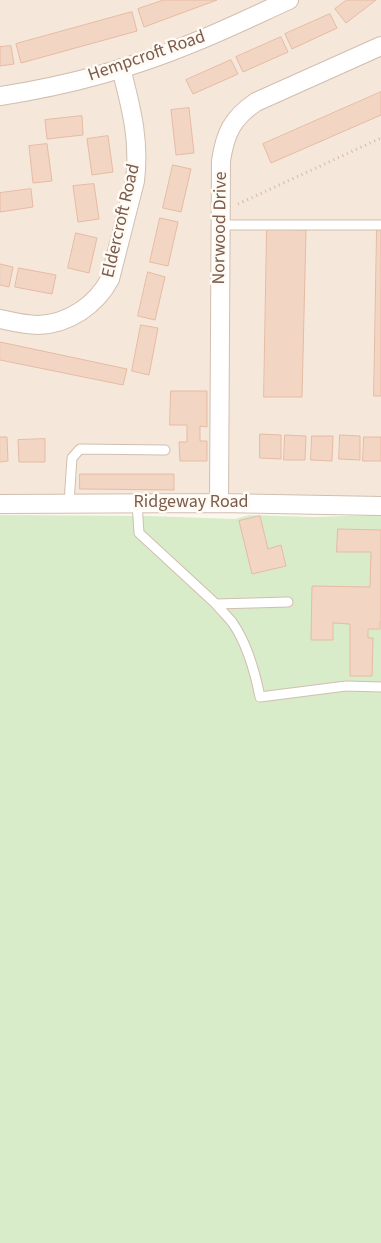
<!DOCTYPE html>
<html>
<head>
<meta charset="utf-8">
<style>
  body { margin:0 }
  canvas { display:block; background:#fdf6ec }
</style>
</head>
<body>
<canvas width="381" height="1243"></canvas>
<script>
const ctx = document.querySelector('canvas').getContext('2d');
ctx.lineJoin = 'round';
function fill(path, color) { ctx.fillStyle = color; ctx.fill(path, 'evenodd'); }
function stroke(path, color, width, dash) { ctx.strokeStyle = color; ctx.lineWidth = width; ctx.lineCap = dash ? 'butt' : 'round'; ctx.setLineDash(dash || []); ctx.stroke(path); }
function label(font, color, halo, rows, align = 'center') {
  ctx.font = font + ' "Source Sans 3",sans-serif'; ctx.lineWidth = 5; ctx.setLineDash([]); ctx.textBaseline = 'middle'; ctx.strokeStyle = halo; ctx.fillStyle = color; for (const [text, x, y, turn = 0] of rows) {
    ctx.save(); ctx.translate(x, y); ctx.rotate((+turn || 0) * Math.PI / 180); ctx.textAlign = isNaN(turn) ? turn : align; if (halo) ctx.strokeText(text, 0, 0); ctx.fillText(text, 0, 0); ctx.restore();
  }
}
fill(new Path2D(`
  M0 0H381V506L0 505Z`), '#f5e8da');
fill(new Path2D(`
  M0 515 149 516 235 519 249 515 313 517 381 515V1243H0Z`), '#d8ecc9');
const building = new Path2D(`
  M164 0H217L144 27 138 9Z
  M347 0H376L346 23 335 9Z
  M132 12 137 31 21 63 16 44Z
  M330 14 337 28 292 49 285 34Z
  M281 37 288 52 243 72 236 57Z
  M11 46 14 64 0 66V47Z
  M231 60 238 74 193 94 186 80Z
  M381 92V115L271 163 263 144Z
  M189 108 194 153 176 155 171 110Z
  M82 116 83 135 47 139 45 120Z
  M108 136 113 172 92 175 87 139Z
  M47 144 52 181 33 183 29 146Z
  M173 165 191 169 181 212 163 208Z
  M94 184 99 219 78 222 73 186Z
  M31 189 33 207 0 212V193Z
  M160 218 178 222 168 266 150 262Z
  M377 228H381V396H374Z
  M267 229 306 230 302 397H264Z
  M76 233 97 238 89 273 68 268Z
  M0 264 13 267 9 287 0 285Z
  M19 268 56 275 52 294 15 287Z
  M148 272 165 277 155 320 138 316Z
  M141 325 158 328 149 375 132 371Z
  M0 342 127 369 123 385 0 360Z
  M171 391H207V427L200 426V441H207V461H180L179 442H187V425H170Z
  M260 434 281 435V459L260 458Z
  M285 435 306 436 305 460H284Z
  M340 435 360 436V460L339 459Z
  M312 436H333L332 461 311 460Z
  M0 437H7L8 461 0 462Z
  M364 437H381V461H363Z
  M45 439V462H19L18 440Z
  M80 474H174V490L80 489Z
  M260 516 268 549 281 545 286 566 252 574 239 521Z
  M338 529 381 530V622H380V629H368V638H373L372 676H350V624L333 623V640H311L312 586 370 587 371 552H337Z`);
fill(building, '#f3d5c3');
stroke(building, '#e6bba3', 1);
const lane = new Path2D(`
  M221 225H381
  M69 503 72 458 80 449 165 450
  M137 503 139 533 216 604 288 602
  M216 604C221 610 227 616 232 622 247 643 255 672 260 697L346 686 381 687`);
const street = new Path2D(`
  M0 96C66 86 133 68 195 42 227 29 258 14 289 0
  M0 319C13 322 25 325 38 325 69 324 96 305 110 279L135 181C140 139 131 108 121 68
  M219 503 221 161C225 134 232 118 256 102L381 46
  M0 504 219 503 381 506`);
stroke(lane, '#d1beb0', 11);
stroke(street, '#d1beb0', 20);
stroke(new Path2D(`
  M238 204 381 138`), '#d9b8a5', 3, [1, 4]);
stroke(lane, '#fff', 9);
stroke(street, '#fff', 18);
label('18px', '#7a5c4d', '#fffaf3', [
  ["Hempcroft Road",147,57,-19],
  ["Eldercroft Road",122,221,-77],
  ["Norwood Drive",221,228,-89],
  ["Ridgeway Road",191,503]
]);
</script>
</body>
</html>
